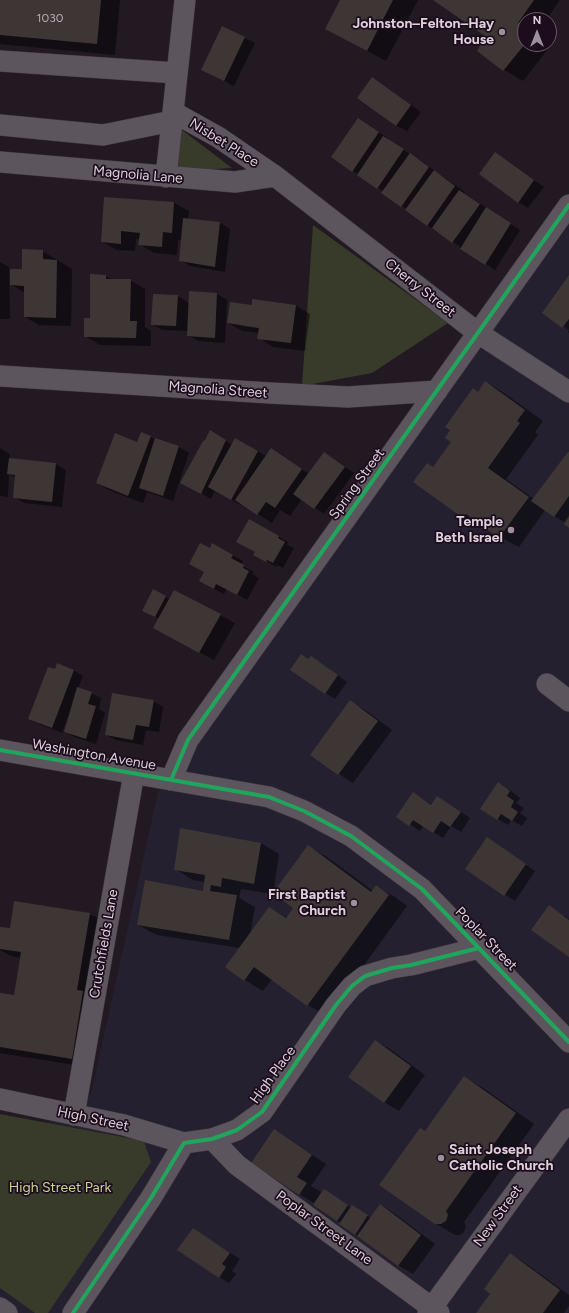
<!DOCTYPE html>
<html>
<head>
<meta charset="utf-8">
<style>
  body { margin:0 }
  #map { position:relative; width:569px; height:1313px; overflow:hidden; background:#221922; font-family:Figtree,sans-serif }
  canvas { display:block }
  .north { position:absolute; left:517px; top:12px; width:40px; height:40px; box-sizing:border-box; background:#1d0c1c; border:1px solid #6a5b69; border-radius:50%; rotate:0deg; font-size:11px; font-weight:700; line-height:16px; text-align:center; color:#ddd1dc }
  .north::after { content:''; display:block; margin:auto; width:14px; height:18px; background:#9c919b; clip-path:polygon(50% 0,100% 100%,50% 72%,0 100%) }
</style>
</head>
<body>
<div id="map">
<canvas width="569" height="1313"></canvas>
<div class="north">N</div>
</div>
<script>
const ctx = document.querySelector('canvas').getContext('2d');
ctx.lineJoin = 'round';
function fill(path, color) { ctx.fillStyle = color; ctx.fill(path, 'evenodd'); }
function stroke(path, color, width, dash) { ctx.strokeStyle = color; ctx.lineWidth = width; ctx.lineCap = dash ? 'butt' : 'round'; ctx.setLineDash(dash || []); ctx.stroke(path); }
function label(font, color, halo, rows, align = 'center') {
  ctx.font = font + ' Figtree,sans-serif'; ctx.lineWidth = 3.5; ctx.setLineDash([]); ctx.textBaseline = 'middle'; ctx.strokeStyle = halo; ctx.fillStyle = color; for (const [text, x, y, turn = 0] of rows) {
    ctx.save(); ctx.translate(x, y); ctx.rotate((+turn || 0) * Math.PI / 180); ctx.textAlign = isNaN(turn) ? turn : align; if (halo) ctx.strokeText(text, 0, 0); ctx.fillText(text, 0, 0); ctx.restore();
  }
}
fill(new Path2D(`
  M569 224V1313H0V1154L91 1094 158 792Z`), '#24202f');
fill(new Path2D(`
  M174 124 232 168 169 172Z
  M313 225 448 323 372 373 302 386Z
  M0 1114 144 1141 151 1162 48 1313H35L0 1288Z`), '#383b29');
fill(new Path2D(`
  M0 0H120L115 55 0 44Z
  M341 0H418L386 61 345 39Z
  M435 0H560L546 20H525V44H549V43L552 44 523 81 504 70 479 51 487 36Z
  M222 27 255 43 234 86 203 70Z
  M373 78 421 112 407 131 397 126 359 98Z
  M359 119 389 139 388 140 420 160 465 192 464 193 520 230 495 270 427 225 383 191 353 171Z
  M495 153 544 187 528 208 518 202Z
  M105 198 174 203 189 211 188 219 220 223 230 229 225 272 190 266 180 260 182 240H178L177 255 154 253 139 244 140 239H136L135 251 117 250 102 242Z
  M42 251 72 269 71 326 39 325 25 317V293L10 284H11Z
  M0 262 9 267 10 319H0Z
  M106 276 113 280H130L145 289V327L151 331V346L100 345 85 336Z
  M569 277V333L568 332 569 330 543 313Z
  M217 294 227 300 225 343 198 341 188 335V331L162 330 152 324 178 296 189 303Z
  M296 306 310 314 305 351 273 347 259 338V333L243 331 228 323 252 307ZM242 324 264 327V329L242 326Z
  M486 382 504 393 543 421 535 432 538 435 506 479 534 499 569 453V515L564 522 545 510 519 547 500 537 484 525 482 528 464 517 433 468 452 442 479 392Z
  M210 432 232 445 236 439 266 456 271 449 309 474 324 453 354 473 324 514 302 499 290 516 280 510 272 523 242 504 241 505 215 491 211 499 182 482Z
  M150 437 179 447 189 453 173 501 147 492 143 503 111 491 97 483 138 443Z
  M0 448 10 454V459L56 464 66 470 62 507 24 503 14 497 16 478 9 474 8 497 0 496Z
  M249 520 288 542 287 545 294 548 283 568 277 565 276 567 255 554 256 552Z
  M213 545 243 561 241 565 254 572 252 574 259 578 247 600 227 589 224 594 210 587 205 572 210 549Z
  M153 591 170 599 220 615 235 623 214 660 169 636 159 619 148 613Z
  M309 660 321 663 347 682 335 699 325 693Z
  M55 670H73L83 676 78 689 91 693 101 698 99 709 105 713 96 744 75 737 65 732 70 716H68L62 733 39 724 29 718Z
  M153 701 163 707 159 732 146 730 143 745 116 740 106 735Z
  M350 702 365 710 392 730 353 783 339 774 311 755Z
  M508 789 520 798 516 803 524 808 520 813 527 818 522 826 511 820 508 825 482 809Z
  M413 793 432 805 438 797 470 818 461 832 451 826 443 838 423 826 420 831 398 816Z
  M261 843 279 854 273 894 241 889 239 898 255 907 250 935 270 908 287 918 294 908 309 847 327 857 373 891 376 887 395 897 407 906 327 1016 308 1005 272 979 263 991 245 980 226 967 240 948 157 935 138 925 204 892 205 882 193 880 175 869Z
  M497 845 535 871 515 901 467 869Z
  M550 907 569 919V956Z
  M90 914 105 922 87 1067 0 1053V994L15 996 21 958 11 956 0 950V928L10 929Z
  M375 1041 390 1049 425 1075 399 1111 384 1102 349 1077Z
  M464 1077 483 1088 534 1124 464 1222 466 1226 464 1232 460 1235H455L436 1224 425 1132Z
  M274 1130 326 1164 311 1186 321 1192 314 1203 299 1194Z
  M334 1196 351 1208 362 1212 371 1218 381 1205 395 1214 435 1244 413 1274 398 1265 361 1238 340 1224 341 1223 315 1205Z
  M203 1236 240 1259 232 1271 236 1274 229 1283 219 1277Z
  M510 1254 525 1263 569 1295V1306L564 1313H478L492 1294Z`), '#0007');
fill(new Path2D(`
  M0 0H101L97 44 0 35Z
  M340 0H393L367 51 325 29Z
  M433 0H534L518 23 525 27V44L503 71 477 51 485 36Z
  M222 26 245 37 224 81 201 70Z
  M372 77 411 105 396 126 357 98Z
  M358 118 379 132 352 172 331 157Z
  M383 136 404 149 377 189 357 175Z
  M495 152 534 180 518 203 479 174Z
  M410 153 429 167 401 207 381 193Z
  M434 170 455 186 427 226 405 210Z
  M459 190 480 204 452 243 432 228Z
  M104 197 174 202 172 233 163 232 162 247 138 245 140 233 121 231V244L101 242Z
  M486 207 511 223 485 265 460 249Z
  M183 218 220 222 215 267 179 261Z
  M22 249 43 250V259L57 260 56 318 24 317V286L10 285V269H22Z
  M90 274 106 275V279H131L130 321H137L136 338 84 337V318H90Z
  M569 275V319L562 328 542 313Z
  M189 291 217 293 215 338 187 336Z
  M153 294 178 295 176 326 151 325Z
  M252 299 296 305 291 343 257 339 259 328 227 323 230 302 252 305Z
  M485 381 525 410 517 421 520 423 488 468 529 497 499 538 466 514 463 518 413 482 427 463 433 467 451 442 445 438 450 430 445 427 473 388 478 392Z
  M210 430 226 440 201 494 180 483 203 441 205 440Z
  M141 432 151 436 128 496 96 483 115 433 137 442Z
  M155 438 179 446 163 496 139 488Z
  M235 438 258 451 231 500 208 487Z
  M271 448 302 469 275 508 266 502 257 515 235 500Z
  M324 452 345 467 314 509 293 494Z
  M568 452H569V496L554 517 531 501Z
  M9 458 56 463 52 502 13 498 15 475 7 474Z
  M569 517V528L564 524Z
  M249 519 279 536 278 538 285 542 273 563 267 560 266 562 253 555 255 552 236 542Z
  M200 543 210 548 212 543 233 555 231 558 244 565 243 568 249 571 237 595 216 584 214 589 199 581 204 572 189 564Z
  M153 589 166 596 155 617 142 611Z
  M174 590 221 614 199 653 153 628Z
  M301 654 308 659 311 656 338 675 325 694 290 670Z
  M57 663 74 670 52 728 28 719 48 667 55 669Z
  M77 687 92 692 88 704 96 706 86 739 64 732Z
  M112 693 154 700 149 727 136 725 133 740 105 735Z
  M350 700 378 721 338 775 310 755Z
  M498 782 510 791 507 796 514 801 511 807 518 812 512 821 501 814 497 820 480 809Z
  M413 792 431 805 437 796 461 812 450 827 441 821 433 833 413 820 409 826 396 817Z
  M180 828 261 843 254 884 222 878 221 887 211 885 210 891 237 895 229 940 137 925 145 880 203 891 205 875 174 870Z
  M487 837 526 864 504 896 465 869Z
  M308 845 371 892 376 885 389 895 307 1006 254 967 244 981 225 967 269 907 286 918 293 908 273 893Z
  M14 901 90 913 77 990 83 991 72 1059 0 1047V993L14 995 21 952 0 949V927L10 928Z
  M549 905 569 920V957L531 930Z
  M375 1040 411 1066 384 1103 348 1077Z
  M464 1076 516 1113 446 1211 448 1215 446 1221 441 1224H435L379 1185 420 1128 425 1131Z
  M274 1129 312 1155 297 1177 307 1183 299 1195 251 1163Z
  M324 1189 348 1205 337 1221 313 1205Z
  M380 1204 421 1235 398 1266 357 1236Z
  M352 1205 368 1215 355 1235 339 1224Z
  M193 1228 230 1253 222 1264 226 1267 219 1278 177 1250Z
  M510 1253 560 1290 543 1313H476L490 1294 484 1289Z`), '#3e3635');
const minor = new Path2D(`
  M0 61 177 73
  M173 112 218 137 275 176 478 333 569 392
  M0 125 103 135 172 121
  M0 162 235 182 275 176
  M166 177 185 0
  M0 376 270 393 348 397 437 391
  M547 684 569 701
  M0 750 269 797 304 811 351 836 422 889 569 1042
  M171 780 188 740 569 205
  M0 1099 124 1125 184 1143
  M74 1115 134 773
  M212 1139 237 1165 439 1313
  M0 1308 7 1313
  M73 1313 151 1198 184 1143 212 1139 237 1130 262 1112 336 1005 352 986 365 976 392 968 411 965 479 948
  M428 1313 569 1119`);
stroke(minor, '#3d363d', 22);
stroke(minor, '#5d555d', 21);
stroke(new Path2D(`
  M0 750 269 797 304 811 351 836 422 889 569 1042
  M171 780 188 740 569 205
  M73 1313 151 1198 184 1143 212 1139 237 1130 262 1112 336 1005 352 986 365 976 392 968 411 965 479 948`), '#20a55d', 4);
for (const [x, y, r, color] of [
  [502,32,4,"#9c919b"],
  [511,530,4,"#9c919b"],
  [354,903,4,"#9c919b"],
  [441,1158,4,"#9c919b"]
]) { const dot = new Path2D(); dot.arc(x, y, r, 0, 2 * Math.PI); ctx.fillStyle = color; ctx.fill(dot); stroke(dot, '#1d0c1c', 1.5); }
label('12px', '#b5aab2', null, [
  ["1030",50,18]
]);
label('bold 14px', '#ddd1dc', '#1d0c1c', [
  ["Johnston–Felton–Hay",494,24],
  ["House",494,40],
  ["Temple",503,522],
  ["Beth Israel",503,538],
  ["First Baptist",346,895],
  ["Church",346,911],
  ["Saint Joseph",449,1150,"left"],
  ["Catholic Church",449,1166,"left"]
], 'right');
label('14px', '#ddd1dc', '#1d0c1c', [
  ["Nisbet Place",224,143,32],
  ["Magnolia Lane",138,175,5],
  ["Cherry Street",420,288,38],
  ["Magnolia Street",218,390,4],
  ["Spring Street",357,484,-54],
  ["Washington Avenue",94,755,10],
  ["Poplar Street",486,939,46],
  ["Crutchfields Lane",104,944,-80],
  ["High Place",273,1075,-54],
  ["High Street",93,1119,12],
  ["New Street",498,1216,-54],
  ["Poplar Street Lane",324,1228,36]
]);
label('14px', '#c6d592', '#1d0c1c', [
  ["High Street Park",60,1188]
]);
</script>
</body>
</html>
